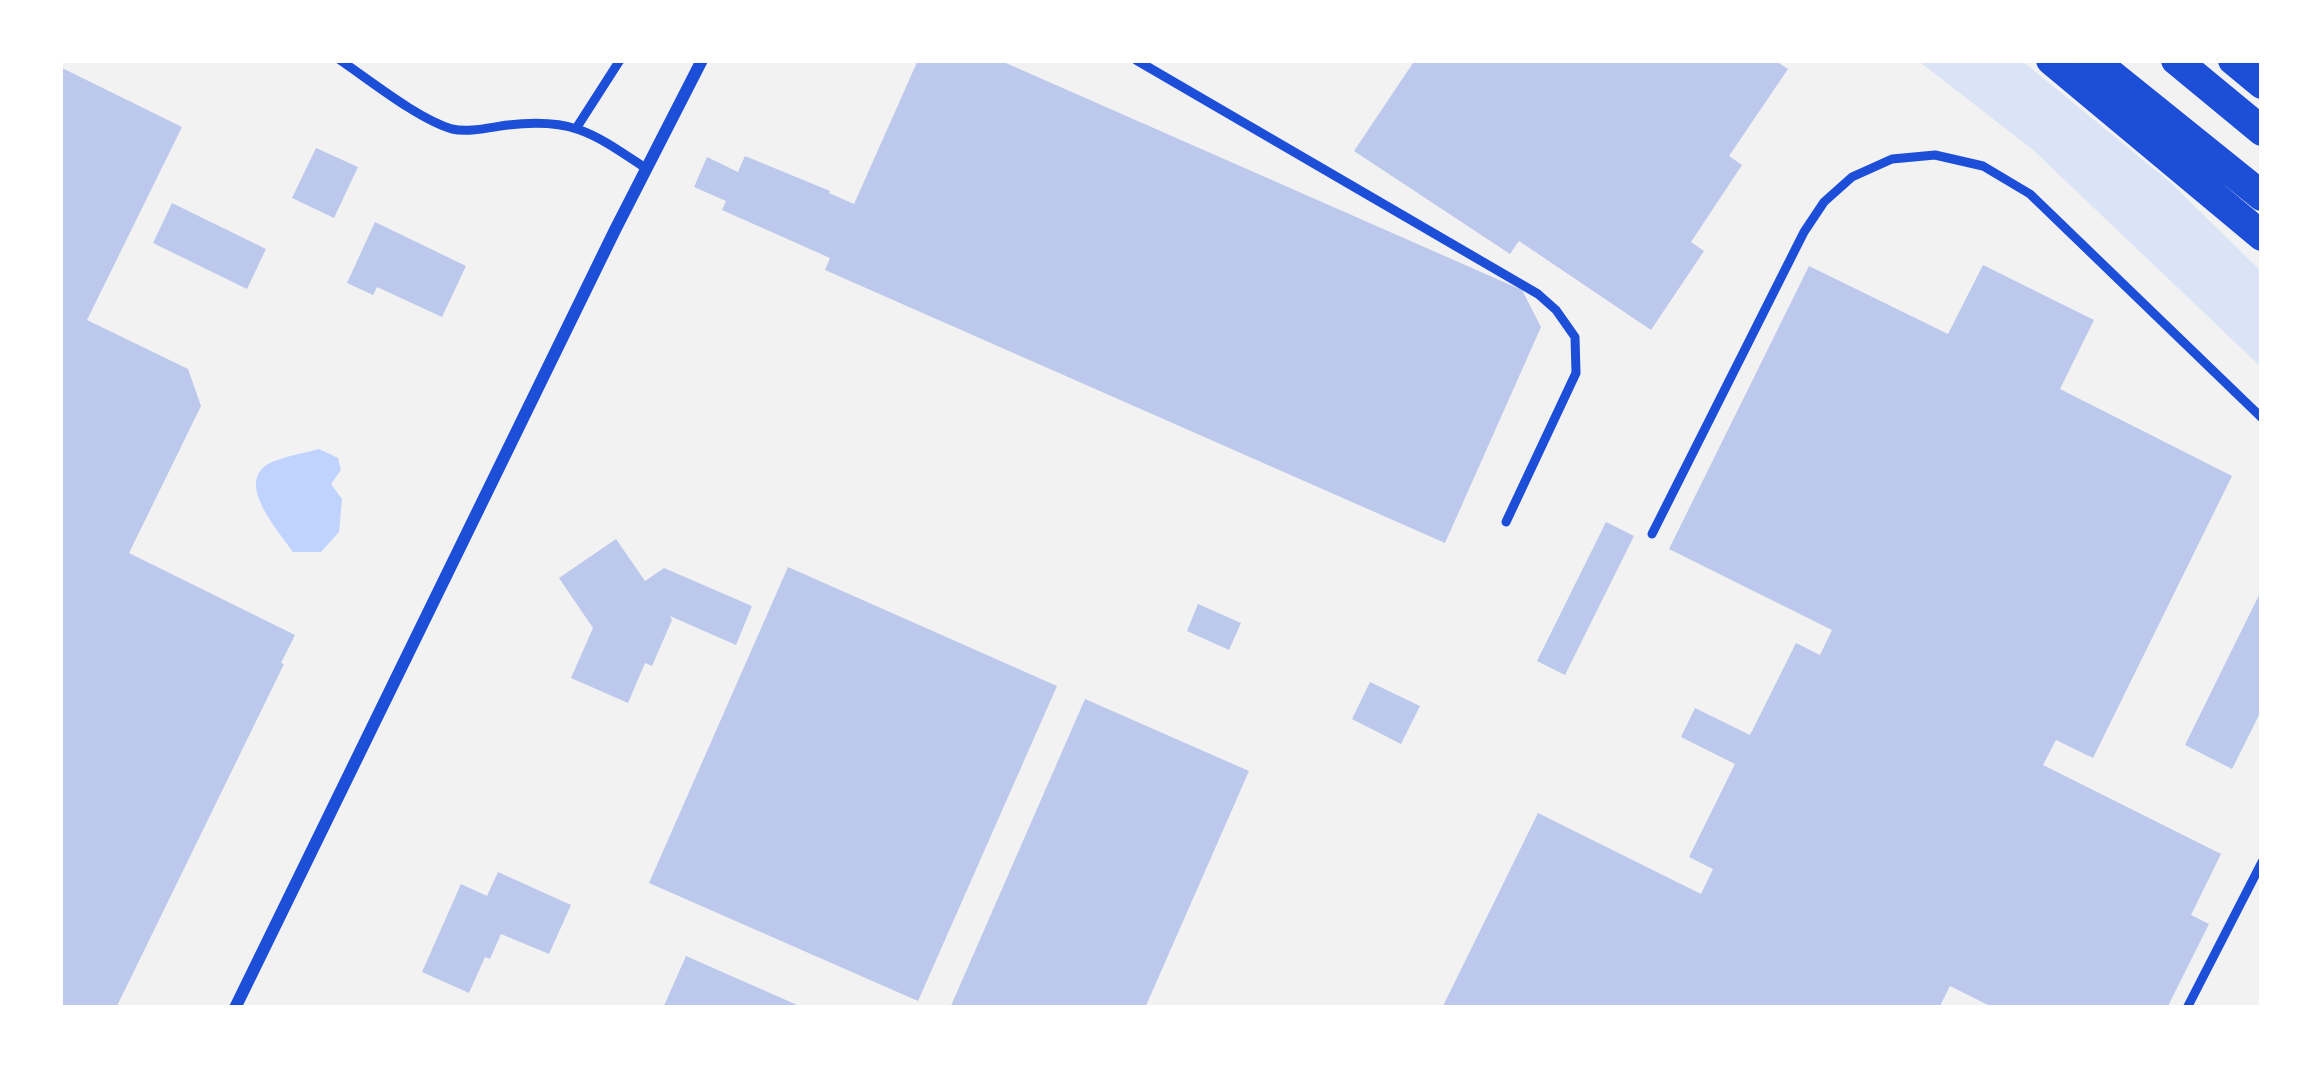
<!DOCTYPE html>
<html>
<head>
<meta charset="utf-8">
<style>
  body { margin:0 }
  #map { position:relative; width:2322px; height:1068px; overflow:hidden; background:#f2f2f2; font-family:"DM Sans",sans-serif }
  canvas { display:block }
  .frame { position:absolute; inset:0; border:63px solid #fff; pointer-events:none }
</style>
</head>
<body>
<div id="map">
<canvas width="2322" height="1068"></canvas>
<div class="frame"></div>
</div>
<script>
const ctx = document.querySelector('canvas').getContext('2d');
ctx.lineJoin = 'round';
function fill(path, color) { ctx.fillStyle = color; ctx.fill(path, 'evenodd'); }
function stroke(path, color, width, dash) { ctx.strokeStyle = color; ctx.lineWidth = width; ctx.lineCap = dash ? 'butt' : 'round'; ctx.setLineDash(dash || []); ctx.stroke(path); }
fill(new Path2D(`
  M1917 60H2021L2171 183 2262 272V368L2032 149Z`), '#dbe4f7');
fill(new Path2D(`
  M319 449 338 458 341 470 331 484 342 499 339 532 321 552H293C278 530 232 480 272 462 287 456 304 453 319 449Z`), '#bfd3fe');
fill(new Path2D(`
  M918 60H999L1522 290 1541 327 1445 543 825 270 830 258 722 210 726 201 694 187 707 157 738 172 745 156 830 191 829 193 854 204Z
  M1415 60H1774L1788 69 1729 156 1742 165 1691 242 1704 251 1651 330 1519 241 1510 254 1354 151Z
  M60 67 182 127 87 320 188 369 201 406 129 553 295 635 281 663 284 664 116 1008H60Z
  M316 148 358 167 334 218 292 198Z
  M172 203 266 249 247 289 153 243Z
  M375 222 466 266 442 317 377 287 373 295 347 283Z
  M1983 265 2094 320 2060 389 2232 476 2093 758 2056 740 2043 765 2221 854 2191 915 2209 924 2167 1008H1994L1950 986 1939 1008H1442L1538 813 1701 894 1713 869 1689 857 1735 764 1681 737 1695 708 1750 735 1796 643 1820 655 1832 630 1669 549 1809 266 1948 334Z
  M1606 522 1634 536 1565 675 1537 661Z
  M616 539 645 581 664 568 752 606 736 645 670 616 672 620 652 666 645 663 628 703 571 678 593 628 559 578Z
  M788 567 1057 686 918 1001 649 883Z
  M2262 589V709L2232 769 2185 745Z
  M1198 604 1241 623 1229 650 1187 631Z
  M1370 682 1420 706 1401 744 1352 719Z
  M1085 699 1249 771 1145 1008H950Z
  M498 872 571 905 549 954 501 934 490 959 485 957 469 993 422 972 461 884 487 896Z
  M686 956 804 1008H663Z`), '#bdc9ec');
stroke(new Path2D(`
  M340 60C371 81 418 119 452 129 469 133 491 127 508 125 574 117 594 134 647 169
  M1136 60 1538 294 1556 310 1575 337 1576 373 1506 522
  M577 127 620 60
  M1652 534 1804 232 1824 202 1852 177 1892 159 1935 155 1983 166 2030 194 2262 418
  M2187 1008 2262 862`), '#1d4ed8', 9);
stroke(new Path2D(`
  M235 1008 615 230 702 60`), '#1d4ed8', 12);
stroke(new Path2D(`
  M2051 60 2262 236
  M2093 60 2262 196
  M2176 60 2262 131
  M2233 60 2262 84`), '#1d4ed8', 30);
</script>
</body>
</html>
